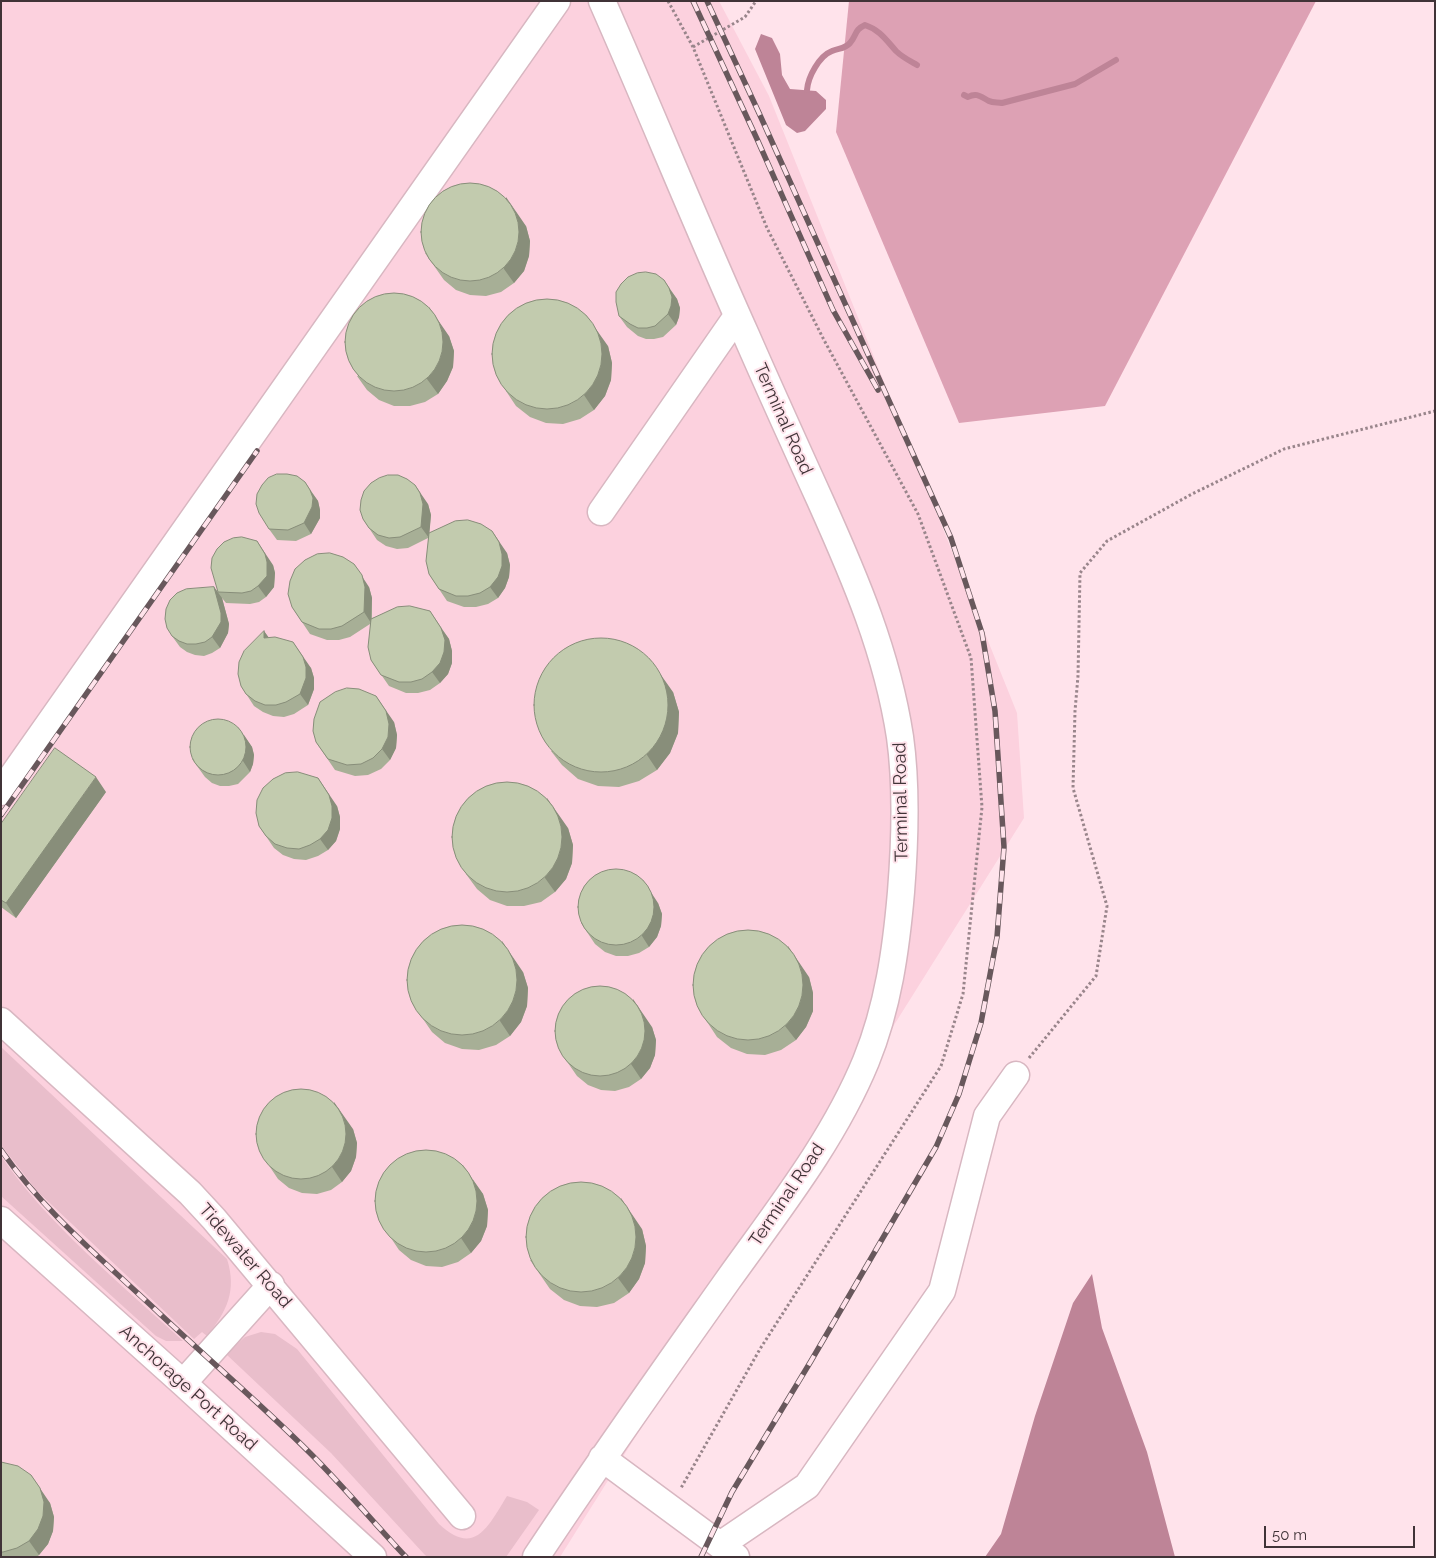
<!DOCTYPE html>
<html>
<head>
<meta charset="utf-8">
<style>
  body { margin:0 }
  #map { position:relative; width:1436px; height:1558px; overflow:hidden; background:#ffe3eb; font-family:Raleway,sans-serif }
  canvas { display:block }
  .frame { position:absolute; inset:0; border:2px solid #403337; pointer-events:none }
  .scale { position:absolute; left:1264px; top:1526px; width:151px; height:22px; box-sizing:border-box; border:2px solid #403337; border-top:0; padding-left:6px; font-size:15px; line-height:18px; white-space:nowrap; color:#403337; -webkit-text-stroke:4px #ffe3eb; paint-order:stroke }
</style>
</head>
<body>
<div id="map">
<canvas width="1436" height="1558"></canvas>
<div class="frame"></div>
<div class="scale">50 m</div>
</div>
<script>
const ctx = document.querySelector('canvas').getContext('2d');
ctx.lineJoin = 'round';
function fill(path, color) { ctx.fillStyle = color; ctx.fill(path, 'evenodd'); }
function stroke(path, color, width, dash) { ctx.strokeStyle = color; ctx.lineWidth = width; ctx.lineCap = dash ? 'butt' : 'round'; ctx.setLineDash(dash || []); ctx.stroke(path); }
function label(font, color, halo, rows, align = 'center') {
  ctx.font = font + ' Raleway,sans-serif'; ctx.lineWidth = 4; ctx.setLineDash([]); ctx.textBaseline = 'middle'; ctx.strokeStyle = halo; ctx.fillStyle = color; for (const [text, x, y, turn = 0] of rows) {
    ctx.save(); ctx.translate(x, y); ctx.rotate((+turn || 0) * Math.PI / 180); ctx.textAlign = isNaN(turn) ? turn : align; if (halo) ctx.strokeText(text, 0, 0); ctx.fillText(text, 0, 0); ctx.restore();
  }
}
fill(new Path2D(`
  M1 1H719L769 96 1017 713 1024 818 560 1557H1Z`), '#fcd1de');
fill(new Path2D(`
  M1 1047 227 1259C237 1291 227 1311 207 1336L202 1332 194 1339 37 1191 1 1145Z
  M1 1156C48 1225 121 1284 183 1341H166L156 1336 1 1196Z
  M261 1332 275 1334 297 1349 439 1524C475 1558 489 1525 507 1496L527 1502 539 1510 506 1557H428L425 1555 331 1453 226 1354 245 1337Z`), '#e9becb');
fill(new Path2D(`
  M849 1H1316L1105 406 959 423 836 132Z`), '#dda1b4');
fill(new Path2D(`
  M761 34 772 38 780 54 782 75 790 89 816 91 826 100V109L805 131 797 133 786 125 755 49Z
  M1092 1274 1102 1328 1147 1452 1175 1557H985L1001 1534 1035 1416 1073 1303Z`), '#be8497');
stroke(new Path2D(`
  M807 90C808 77 819 56 832 51 839 48 845 49 850 43 857 35 854 30 865 25 880 30 886 40 896 51 902 57 910 61 917 65
  M964 95 968 97C977 92 981 97 989 101 993 103 998 102 1002 103L1075 84 1116 60`), '#be8497', 6);
const minor = new Path2D(`
  M601 512 737 316
  M1 792 557 1
  M1 1021 190 1193 214 1219 462 1516
  M1 1220 183 1383 373 1557
  M183 1383 271 1285
  M602 1458 736 1557
  M720 1545 807 1486 942 1291 987 1116 1016 1075
  M536 1557C598 1463 663 1372 728 1280 778 1210 833 1141 866 1061 888 1007 896 950 901 892 905 842 907 787 900 737 887 652 855 578 820 500 795 445 770 390 746 335 696 224 651 112 602 1`);
stroke(minor, '#d8b7c1', 29);
stroke(new Path2D(`
  M668 1 693 47 767 228 824 340 918 514 971 658 982 807 963 994 941 1066 760 1349 681 1488
  M693 47 745 17 756 1
  M1029 1058 1096 976 1107 906 1073 788 1075 711 1078 676 1080 573 1107 541 1192 494 1284 449 1435 411`), '#99858b', 3, [2.5, 2.5]);
stroke(minor, '#fff', 26);
const rail = new Path2D(`
  M693 1 757 139 833 310 878 390
  M1 815 257 451
  M1 1150C44 1212 104 1261 159 1313 209 1360 262 1405 311 1454 344 1487 374 1523 406 1557
  M701 1557 732 1492 811 1361 936 1147 959 1094 981 1023 997 937 1004 847 995 711 982 633 951 538 759 113 707 1`);
stroke(rail, '#68585c', 5.5);
stroke(rail, '#ffe3eb', 4, [11]);
fill(new Path2D(`
  M526 226 530 241 529 256 524 271 514 283 501 292 486 296 470 295 456 290 444 280 425 253Z
  M664 280 677 299 680 308 679 317 676 325 663 337 654 339H646L638 336 627 327 619 316Z
  M449 336 454 351 453 367 447 381 438 394 425 402 410 406H394L379 400 367 390 357 376Z
  M608 346 612 363 611 380 605 396 594 410 580 419 563 424 546 423 530 417 516 406 506 391Z
  M305 482 318 501 320 510V518L311 534 296 541 277 540 269 529Z
  M428 504 431 515 429 533 507 553 510 565 509 577 505 588 498 598 488 604 476 607H464L447 601 429 574 428 538 408 548 397 549 386 546 377 540 363 519Z
  M273 565 275 573 274 587 266 597 259 602 250 604 226 603 222 598 229 624 228 633 220 648 212 653 204 656 195 655 187 652 180 647 172 636 214 587 218 592Z
  M369 587 372 598V618L430 611 449 639 452 651V663L448 674 440 683 430 690 418 693H406L389 686 371 660 370 624 350 637 339 640H327L310 634 292 607Z
  M264 631 268 637 311 668 314 678V689L308 705 294 714 284 717 273 716 263 712 254 706 241 686Z
  M673 692 679 712 678 733 670 753 657 770 639 781 619 787 598 786 578 779 562 765 551 751Z
  M394 722 397 735 396 748 390 760 381 769 368 775 355 776 335 770 316 742Z
  M238 727 252 747 254 755 253 764 250 772 238 784 229 786H220L212 783 205 777 192 759Z
  M106 792 16 918 1 907V824Z
  M337 806 340 817V829L336 841 328 850 318 856 306 860 294 859 283 855 274 848 259 826Z
  M568 828 573 845 572 863 566 879 555 892 541 902 524 906H507L490 900 477 889 466 874Z
  M658 903 662 914 661 926 657 937 649 947 639 953 628 956H616L605 952 595 944 581 923Z
  M523 972 528 988 527 1006 521 1022 510 1036 496 1045 479 1050 462 1049 445 1043 432 1032 412 1003Z
  M809 977 813 993V1011L806 1027 796 1040 781 1050 765 1055 747 1054 731 1048 717 1037 698 1008Z
  M652 1027 656 1040 655 1055 650 1068 641 1079 629 1087 615 1091 601 1090 588 1085 577 1076 559 1050Z
  M353 1129 357 1143 356 1157 351 1171 342 1182 331 1190 317 1194 302 1193 289 1188 278 1179 260 1152Z
  M463 1165 483 1194 488 1210 487 1226 481 1241 471 1253 458 1262 442 1267 426 1266 411 1260 399 1250 389 1235Z
  M642 1229 646 1246 645 1263 639 1279 629 1293 614 1303 597 1307 580 1306 564 1300 550 1289 530 1260Z
  M1 1462 50 1503 54 1517 53 1531 48 1544 39 1555 37 1557H1Z`), '#a7af96');
fill(new Path2D(`
  M506 197 526 226 530 241 529 256 524 271 514 283 504 269Z
  M669 288 677 299 680 308 679 317 676 325 668 314Z
  M429 307 449 336 454 351 453 367 447 381 438 394 427 379Z
  M586 315 608 346 612 363 611 380 605 396 594 410 584 395Z
  M415 485 428 504 431 515 429 538 421 527Z
  M310 490 318 501 320 510V518L311 534 304 523Z
  M492 531 507 553 510 565 509 577 505 588 498 598 490 587Z
  M257 541 273 565 275 573 274 587 266 597 258 586Z
  M354 564 369 587 372 598 371 623 364 612Z
  M214 587 222 598 229 624 228 633 220 648 212 637Z
  M441 628 449 639 452 651V663L448 674 440 683 432 672Z
  M264 631 272 642 264 638Z
  M293 642 311 668 314 678V689L308 705 300 694Z
  M649 658 673 692 679 712 678 733 670 753 657 770 647 755Z
  M376 696 394 722 397 735 396 748 390 760 382 749Z
  M244 735 252 747 254 755 253 764 250 772 243 761Z
  M96 777 106 792 16 918 6 903Z
  M318 778 337 806 340 817V829L336 841 328 850 320 839Z
  M547 798 568 828 573 845 572 863 566 879 555 892 545 878Z
  M643 880 658 903 662 914 661 926 657 937 649 947 642 936Z
  M502 941 523 972 528 988 527 1006 521 1022 510 1036 500 1021Z
  M788 946 809 977 813 993V1011L806 1027 796 1040 785 1026Z
  M633 999 652 1027 656 1040 655 1055 650 1068 641 1079 631 1064Z
  M334 1102 353 1129 357 1143 356 1157 351 1171 342 1182 332 1167Z
  M473 1180 483 1194 488 1210 487 1226 481 1241 471 1253 461 1238Z
  M621 1198 642 1229 646 1246 645 1263 639 1279 629 1293 618 1278Z
  M31 1475 50 1503 54 1517 53 1531 48 1544 39 1555 29 1541Z`), '#888e7a');
const building = new Path2D(`
  M421 232a49 49 0 1 1 98 0a49 49 0 1 1-98 0Z
  M646 272 656 274 664 280 669 288 672 297 671 306 668 314 655 326 647 328H638L630 324 619 316 616 302V292L621 284 628 277 637 273Z
  M345 342a49 49 0 1 1 98 0a49 49 0 1 1-98 0Z
  M492 354a55 55 0 1 1 110 0a55 55 0 1 1-110 0Z
  M277 474H287L297 476 305 482 310 490 313 498 312 507 304 523 288 530 269 529 259 513 256 504 257 494 262 485 268 478Z
  M388 475H398L407 479 415 485 420 493 423 504 421 527 400 537 389 538 378 535 369 528 363 519 360 510 361 500 364 491 371 483 379 478Z
  M468 520 481 524 492 531 499 542 502 554V566L498 577 490 587 480 593 468 596H456L439 589 429 574 426 561 429 533 455 521Z
  M242 537 257 541 265 554 267 562V576L258 586 251 591 242 593 218 592 211 568 212 558 217 549 224 542 233 538Z
  M330 553 343 557 354 564 362 575 365 587 364 612 342 626 331 629H319L302 622 292 607 288 594 290 581 295 569 305 560 317 554Z
  M214 587 221 613V622L212 637 205 642 196 644H187L179 641 172 636 167 628 165 619 166 609 170 600 177 593 186 589Z
  M410 606 430 611 441 628 445 640 444 652 440 663 432 672 422 679 411 682H399L381 675 371 660 368 647 371 619 397 607Z
  M264 631V638L275 637 293 642 303 657 306 667V678L300 694 286 702 276 705H265L255 701 246 694 241 686 238 674 239 662 244 651Z
  M534 705a67 67 0 1 1 134 0a67 67 0 1 1-134 0Z
  M347 688 359 689 376 696 386 711 389 724 388 737 382 749 373 758 361 764 347 765 328 759 316 742 313 731 314 719 320 702 335 692Z
  M190 747a28 28 0 1 1 56 0a28 28 0 1 1-56 0Z
  M55 748 96 777 6 903 1 900V824Z
  M298 772 318 778 329 795 332 806V818L328 830 320 839 310 845 299 849 287 848 275 844 266 836 259 826 256 813 257 800 263 788 273 779 285 773Z
  M452 837a55 55 0 1 1 110 0a55 55 0 1 1-110 0Z
  M578 907a38 38 0 1 1 76 0a38 38 0 1 1-76 0Z
  M407 980a55 55 0 1 1 110 0a55 55 0 1 1-110 0Z
  M693 985a55 55 0 1 1 110 0a55 55 0 1 1-110 0Z
  M555 1031a45 45 0 1 1 90 0a45 45 0 1 1-90 0Z
  M256 1134a45 45 0 1 1 90 0a45 45 0 1 1-90 0Z
  M375 1201a51 51 0 1 1 102 0a51 51 0 1 1-102 0Z
  M526 1237a55 55 0 1 1 110 0a55 55 0 1 1-110 0Z
  M1 1462 18 1466 31 1475 40 1488 44 1502 43 1516 38 1529 29 1541 17 1548 3 1552H1Z`);
fill(building, '#c2cbae');
stroke(building, '#888e7a', 1);
label('18px', '#403337', '#ffe3eb', [
  ["Terminal Road",783,419,66],
  ["Terminal Road",901,802,-91],
  ["Terminal Road",787,1195,-56],
  ["Tidewater Road",245,1256,49],
  ["Anchorage Port Road",188,1388,42]
]);
</script>
</body>
</html>
